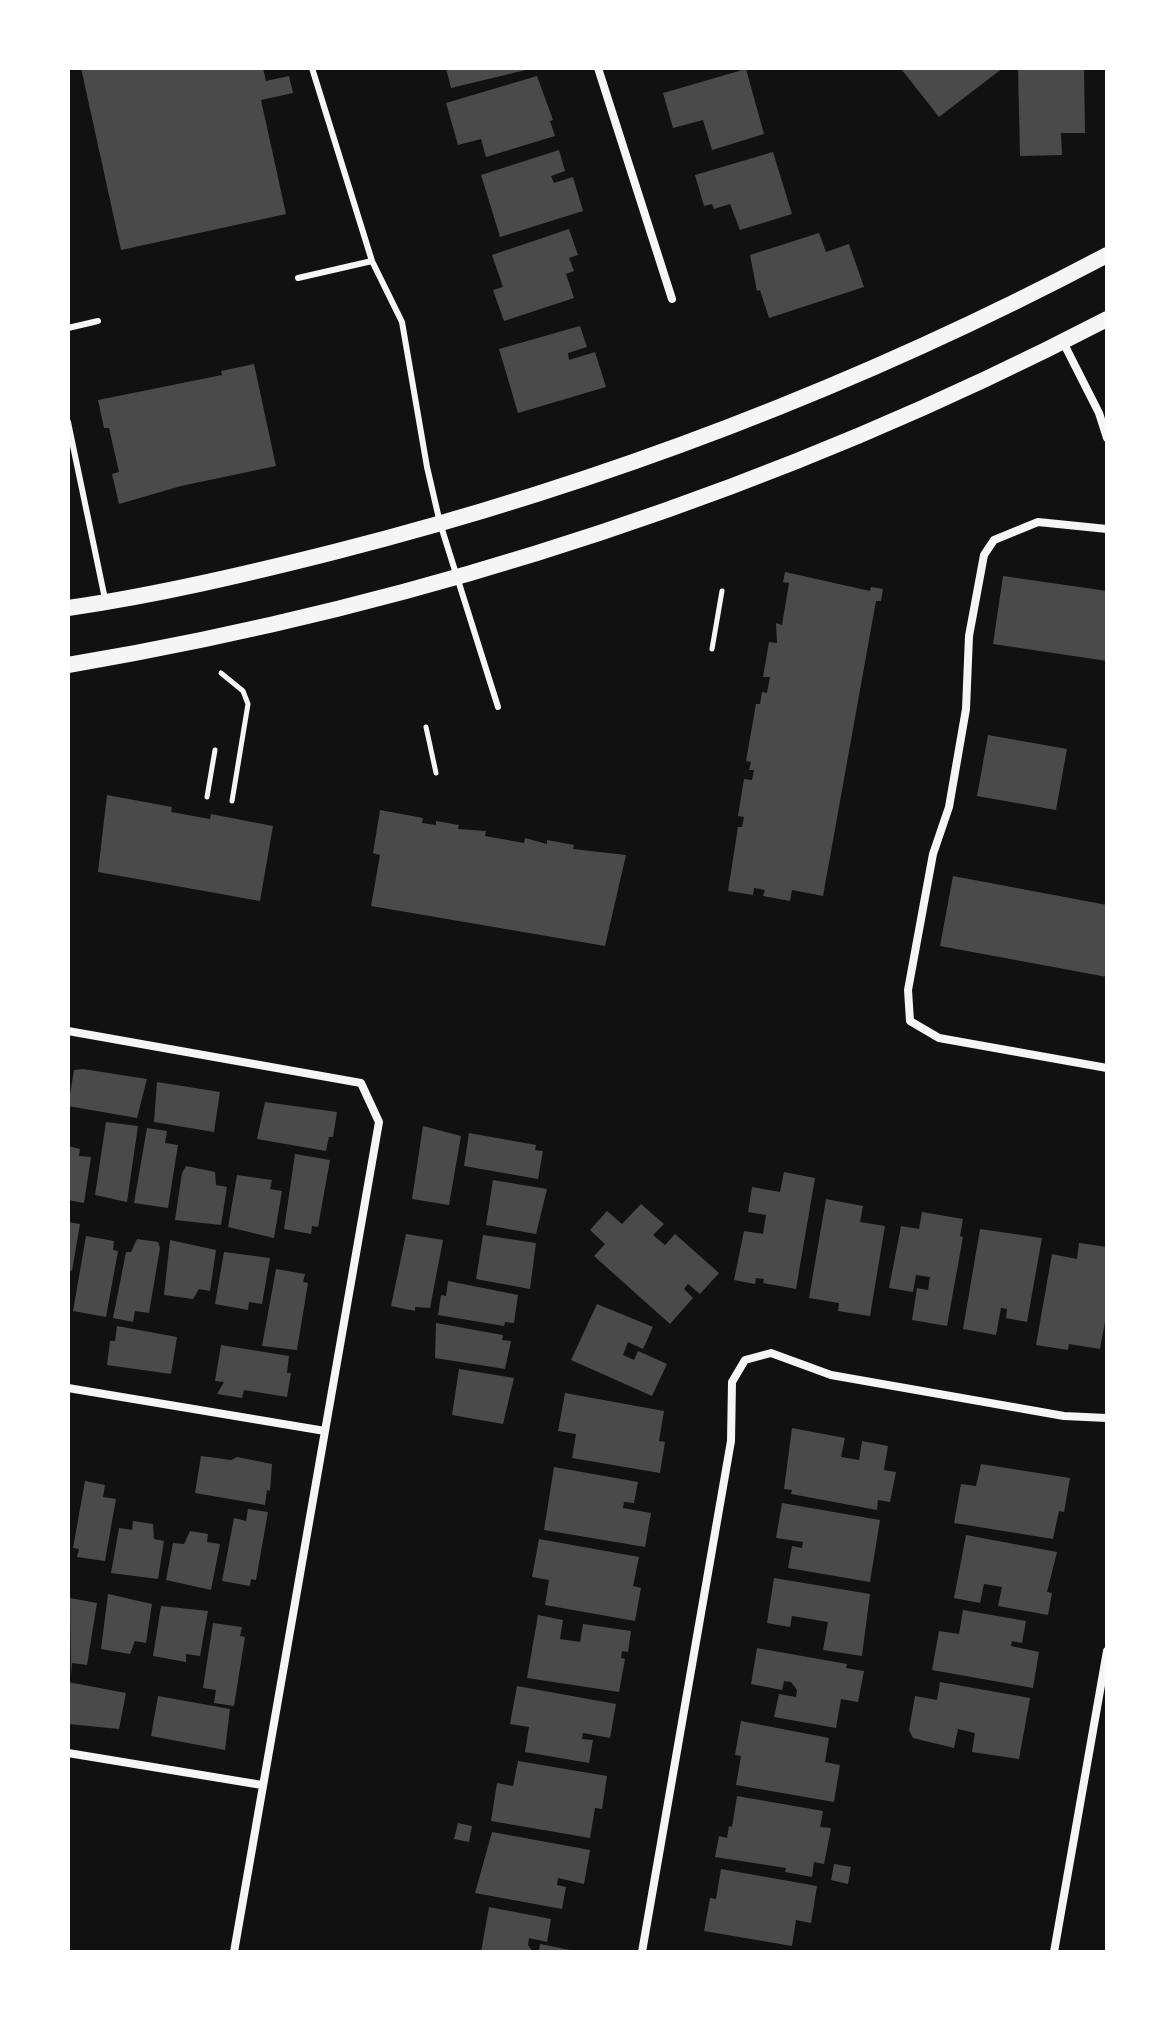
<!DOCTYPE html>
<html>
<head>
<meta charset="utf-8">
<style>
  body { margin:0 }
  #map { position:relative; width:1175px; height:2020px; overflow:hidden; background:#111; font-family:"Open Sans",sans-serif }
  canvas { display:block }
  .frame { position:absolute; inset:0; border:70px solid #fff; pointer-events:none }
</style>
</head>
<body>
<div id="map">
<canvas width="1175" height="2020"></canvas>
<div class="frame"></div>
</div>
<script>
const ctx = document.querySelector('canvas').getContext('2d');
ctx.lineJoin = 'round';
function fill(path, color) { ctx.fillStyle = color; ctx.fill(path, 'evenodd'); }
function stroke(path, color, width, dash) { ctx.strokeStyle = color; ctx.lineWidth = width; ctx.lineCap = dash ? 'butt' : 'round'; ctx.setLineDash(dash || []); ctx.stroke(path); }
fill(new Path2D(`
  M81 68H263L266 81 289 76 293 93 261 100 286 214 121 250Z
  M446 68H529L530 69 451 88Z
  M904 68H1003L939 117 902 70Z
  M1018 68H1084L1085 133H1061L1062 155 1020 156Z
  M746 69 764 134 712 150 703 120 673 128 663 93Z
  M537 76 553 120 550 121 555 136 486 157 481 139 458 145 446 103Z
  M559 150 565 171 551 176 554 183 573 177 583 211 500 237 481 175Z
  M773 152 792 214 740 230 730 204 714 209 712 204 704 206 695 175Z
  M569 229 578 255 569 258 574 271 566 274 574 298 504 321 493 290 503 287 492 255Z
  M819 233 826 252 849 244 864 287 769 318 760 290 757 291 750 255Z
  M580 326 587 347 568 353 569 360 595 352 606 387 518 413 499 349Z
  M254 364 276 466 181 486 119 504 112 474 119 472 109 428H104L98 400 222 375 221 371Z
  M785 572 870 591 871 587 883 589 881 601H876L823 896 792 890 790 901 763 896 765 890 754 888 753 895 728 891 738 827H742L744 817 738 816 744 779 752 780 754 770H749L751 762 746 761 756 704H760L762 692 767 693 770 677H763L769 642 777 643 776 623 782 625 789 583 783 582Z
  M1003 576 1107 591V661L993 644Z
  M988 735 1067 749 1056 810 977 796Z
  M107 795 172 807 171 812 210 819 211 814 273 826 260 901 98 872Z
  M380 810 423 818 422 823 436 825V821L459 825 458 829 486 831 485 836 524 843 525 838 547 844V840L574 845 573 849 626 855 605 946 371 906 380 855 373 853Z
  M953 876 1107 905V977L940 946Z
  M83 1069 147 1079 137 1118 68 1106 74 1070Z
  M157 1082 220 1092 214 1132 154 1122Z
  M265 1102 337 1112 333 1137H329L326 1151 257 1139Z
  M106 1122 138 1126 127 1202 95 1195Z
  M423 1126 461 1136 449 1205 412 1199Z
  M147 1128 167 1131 165 1143 178 1145 168 1208 134 1203Z
  M469 1133 536 1145 535 1150 543 1151 538 1179 464 1166Z
  M68 1146 80 1149 79 1156 91 1157 84 1203 68 1200Z
  M295 1154 330 1160 318 1227 312 1226 311 1234 284 1229Z
  M186 1166 215 1172 216 1185 227 1187 221 1225 175 1220 182 1173Z
  M784 1172 815 1178 796 1289 763 1283 764 1279 756 1278 755 1284 734 1280 744 1231 763 1234 766 1215 748 1212 752 1187 780 1192Z
  M237 1175 272 1180 270 1189 282 1191 274 1238 228 1227Z
  M493 1180 547 1189 536 1234 486 1225Z
  M826 1199 863 1206 860 1222 885 1226 870 1316 838 1311 839 1303 809 1298Z
  M641 1204 664 1224 653 1235 665 1245 675 1234 719 1273 700 1294 688 1284 684 1289 693 1298 670 1324 594 1256 605 1244 590 1230 607 1211 622 1224Z
  M922 1212 963 1219 960 1236 963 1237 947 1326 912 1320 917 1288 928 1290 930 1277 916 1275 913 1292 889 1288 901 1226 919 1229Z
  M68 1222 80 1224 72 1271 68 1270Z
  M980 1229 1042 1238 1027 1322 1006 1318 1007 1309 1001 1308 996 1335 963 1329Z
  M406 1234 443 1240 430 1308 415 1307V1311L391 1306Z
  M483 1235 536 1243 530 1289 476 1279Z
  M86 1236 114 1241 113 1250 118 1251 106 1317 73 1311Z
  M137 1239 158 1242 160 1248 149 1313 135 1311 133 1322 113 1318 126 1252H131Z
  M170 1240 216 1250 210 1291 199 1289 193 1299 164 1295Z
  M1079 1243 1107 1247V1311L1100 1349 1069 1344 1068 1350 1036 1345 1052 1254 1077 1259Z
  M224 1252 270 1258 262 1304 249 1302 248 1310 215 1304Z
  M276 1269 305 1274 303 1282 308 1283 297 1350 262 1346Z
  M448 1281 518 1295 514 1323 505 1322 504 1326 438 1315 441 1295 446 1296Z
  M597 1304 653 1327 643 1349 628 1342 623 1355 634 1360 638 1351 667 1364 652 1396 571 1360Z
  M436 1323 503 1335 502 1340 511 1341 505 1369 435 1358Z
  M117 1326 177 1337 171 1374 107 1365 110 1341H115Z
  M221 1345 289 1356 287 1373H291L287 1397 244 1390 242 1398 217 1394 224 1382 215 1381Z
  M459 1369 514 1378 503 1424 452 1415Z
  M565 1393 664 1411 659 1441 665 1442 660 1473 572 1458 576 1434 558 1431Z
  M792 1428 845 1438 841 1457 859 1460 862 1441 888 1446 884 1470 896 1472 890 1502 878 1500 877 1510 791 1494 792 1490 784 1489Z
  M201 1456 231 1460 237 1457 272 1464 270 1491 267 1490 265 1505 195 1493Z
  M981 1464 1070 1478 1064 1512 1059 1511 1053 1539 954 1523 961 1484 976 1486Z
  M554 1467 638 1482 634 1503 624 1502 623 1508 651 1513 645 1547 544 1530Z
  M85 1481 105 1485 103 1497 116 1499 105 1561 77 1557 79 1549 73 1548Z
  M782 1503 880 1520 870 1582 788 1568 792 1546 802 1548 803 1542 776 1538Z
  M248 1509 268 1512 256 1580 251 1579 250 1586 222 1581 234 1518 246 1521Z
  M133 1521 153 1524 154 1539 164 1541 158 1579 111 1573 119 1528 132 1530Z
  M190 1531 208 1534 207 1542 220 1544 211 1590 166 1580 173 1543 184 1544Z
  M966 1535 1057 1552 1047 1592 1052 1593 1048 1615 998 1606 1002 1587 984 1584 980 1603 954 1598Z
  M539 1539 639 1557 633 1586 641 1588 635 1621 545 1605 549 1580 532 1577Z
  M774 1578 870 1594 862 1656 823 1650 828 1622 792 1616 790 1627 767 1623Z
  M108 1594 152 1604 146 1643 135 1641 130 1654 101 1649Z
  M70 1598 97 1603 87 1665 72 1663 71 1676Z
  M161 1606 208 1611 200 1656 186 1654V1662L153 1656Z
  M963 1610 1026 1621 1022 1643 1012 1641 1011 1646 1039 1652 1033 1688 932 1670 939 1631 959 1634Z
  M538 1615 563 1620 560 1639 580 1642 583 1624 631 1631 628 1652 622 1651 621 1658 625 1659 619 1692 527 1678Z
  M213 1623 242 1627 240 1636 245 1637 234 1706 214 1703 216 1690 203 1688Z
  M757 1648 847 1664 846 1668 864 1671 858 1702 841 1699 836 1728 774 1717 779 1694 796 1697 797 1690 791 1682 784 1681 782 1690 751 1684Z
  M68 1682 126 1693 119 1729 68 1724Z
  M940 1682 1030 1698 1019 1759 972 1752 975 1733 958 1729 954 1748 913 1738 909 1730 915 1696 937 1700Z
  M517 1686 616 1704 610 1738 583 1733 582 1739 593 1740 589 1763 525 1752 529 1727 510 1724Z
  M158 1696 230 1709 225 1750 151 1736Z
  M741 1721 829 1738 825 1762 840 1765 834 1802 736 1785 741 1756 735 1755Z
  M518 1761 607 1776 602 1809 595 1808 590 1838 491 1821 497 1783 513 1786Z
  M737 1796 823 1811 820 1827 831 1828 824 1864 814 1862 812 1877 785 1872 786 1868 715 1857 719 1836 727 1838 729 1826 732 1827Z
  M458 1823 472 1826 469 1842 454 1839Z
  M492 1832 590 1850 584 1884 558 1878 557 1885 566 1887 562 1909 475 1893Z
  M834 1864 851 1867 848 1884 831 1880Z
  M721 1869 817 1886 811 1923 796 1920 792 1946 704 1931 710 1898 716 1899Z
  M489 1907 551 1919 547 1942 529 1938 528 1945 533 1952H481Z
  M540 1944 575 1951V1952H539Z`), '#4a4a4a');
stroke(new Path2D(`
  M712 649 722 591
  M221 673 243 691 248 704 232 801
  M426 727 436 773
  M207 797 215 750`), '#f5f5f5', 5);
stroke(new Path2D(`
  M312 68 372 261 402 322 427 467 440 523 498 707
  M298 278 372 261
  M68 328 98 321
  M68 422 105 599`), '#f5f5f5', 6);
stroke(new Path2D(`
  M598 68 672 299
  M1063 342 1099 413 1107 438
  M1107 529 1038 522 994 540 984 555 969 636 966 709 949 807 933 854 908 990 910 1021 939 1038 1107 1068
  M68 1031 361 1083 379 1122 234 1952
  M68 1388 325 1431
  M68 1753 262 1785
  M642 1952 731 1441 732 1382 745 1360 771 1353 831 1375 1064 1416 1107 1418
  M1054 1952 1107 1651`), '#f5f5f5', 8);
stroke(new Path2D(`
  M68 608C158 595 247 574 334 552 602 484 863 384 1107 255
  M68 665C429 604 782 488 1107 319`), '#f5f5f5', 16);
</script>
</body>
</html>
